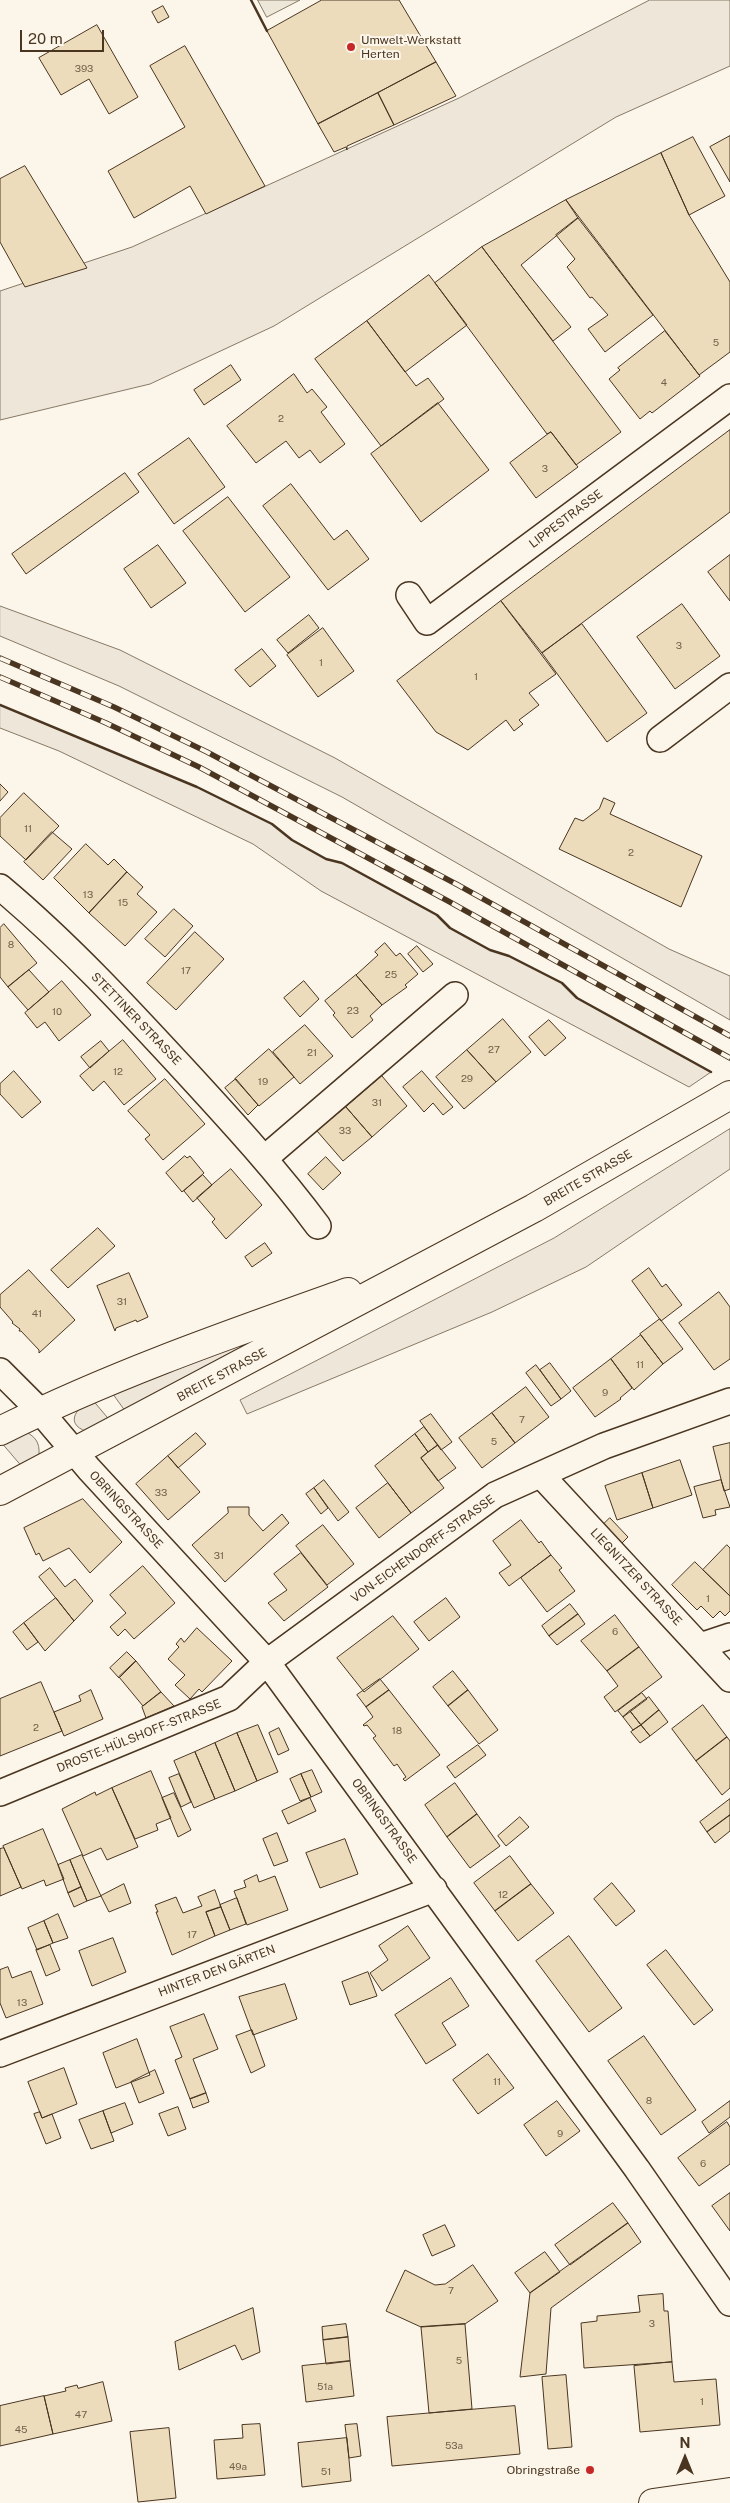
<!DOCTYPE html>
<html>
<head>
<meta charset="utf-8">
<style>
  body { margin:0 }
  #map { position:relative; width:730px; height:2503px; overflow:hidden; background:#fbf6e9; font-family:"Public Sans",sans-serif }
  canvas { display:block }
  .north { position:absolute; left:660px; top:2433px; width:50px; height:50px; -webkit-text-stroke:4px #fbf6e9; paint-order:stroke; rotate:0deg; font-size:14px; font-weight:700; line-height:20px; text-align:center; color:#4a3520 }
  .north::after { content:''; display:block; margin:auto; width:18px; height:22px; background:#4a3520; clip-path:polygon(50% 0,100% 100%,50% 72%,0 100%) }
  .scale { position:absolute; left:20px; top:30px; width:84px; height:22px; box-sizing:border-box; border:2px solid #4a3520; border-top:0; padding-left:6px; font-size:15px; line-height:18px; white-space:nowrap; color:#4a3520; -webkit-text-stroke:4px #fbf6e9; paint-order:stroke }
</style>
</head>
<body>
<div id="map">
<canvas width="730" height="2503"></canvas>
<div class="north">N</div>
<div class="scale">20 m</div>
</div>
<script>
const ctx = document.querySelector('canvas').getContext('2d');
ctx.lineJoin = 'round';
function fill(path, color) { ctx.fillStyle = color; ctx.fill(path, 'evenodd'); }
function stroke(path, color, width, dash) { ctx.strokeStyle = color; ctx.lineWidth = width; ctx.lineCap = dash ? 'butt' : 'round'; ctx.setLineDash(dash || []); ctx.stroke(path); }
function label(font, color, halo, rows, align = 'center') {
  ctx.font = font + ' "Public Sans",sans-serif'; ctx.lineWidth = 4; ctx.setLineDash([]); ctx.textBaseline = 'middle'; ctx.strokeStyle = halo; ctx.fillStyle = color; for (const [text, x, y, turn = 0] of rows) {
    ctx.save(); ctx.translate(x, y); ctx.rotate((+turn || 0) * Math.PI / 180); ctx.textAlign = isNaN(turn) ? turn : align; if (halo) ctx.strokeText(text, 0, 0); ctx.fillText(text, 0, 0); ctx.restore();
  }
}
const green = new Path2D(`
  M650 0H730V66L616 117 274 326 150 384 0 420V291L132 247 459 98Z
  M0 606 120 650 335 758 669 949 730 976V1020L342 797 119 686 0 636Z
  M0 705 197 787 272 824 292 840 326 859 342 863 437 915 450 928 490 950 509 956 562 983 577 998 711 1072 689 1087 321 891 253 844 59 751 0 728Z
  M730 1129V1169L586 1267 492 1312 247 1414 240 1400 554 1238Z
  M250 1336 258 1349 128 1415 110 1390Z
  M91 1398 112 1423 91 1433C63 1425 75 1410 91 1398Z
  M24 1431C35 1436 40 1442 39 1455L24 1469 0 1441Z`);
fill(green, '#ede6d9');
stroke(green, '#887966', 1);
const parking = new Path2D(`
  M258 0H300L267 17Z`);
fill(parking, '#ede7d9');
stroke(parking, '#887966', 1);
const building = new Path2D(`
  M322 0H399L436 62 318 124 267 31Z
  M163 6 169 17 158 23 152 12Z
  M97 25 138 97 109 114 89 79 61 95 39 58Z
  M185 46 265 186 206 214 190 186 134 218 108 171 185 127 150 66Z
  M436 62 456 96 394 125 378 93Z
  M378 93 394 125 347 146V150L346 147 334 152 318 124Z
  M730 136V182L710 147Z
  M693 137 725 196 689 215 661 153Z
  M661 153 689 215 730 282V352L699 375 566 200Z
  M25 166 87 268 25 287 0 242V179Z
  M566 200 578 218 521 265 571 327 553 341 482 247Z
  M578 218 653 315 605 352 588 329 608 315 592 297 590 298 567 267 575 259 556 235Z
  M482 247 621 432 576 465 551 432 547 434 435 283Z
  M429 275 467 325 405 372 367 321Z
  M367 321 416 386 428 378 444 399 381 446 315 359Z
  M665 331 700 376 652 413 650 411 640 419 609 379 620 370 618 368Z
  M231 365 241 380 204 405 194 390Z
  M294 374 307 393 312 389 327 407 321 412 345 444 320 463 310 450 299 458 286 441 256 463 227 426Z
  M438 403 489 470 421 522 371 454Z
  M730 430V512L542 653 501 601Z
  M551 432 578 467 536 498 510 463Z
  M189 438 225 487 174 524 138 474Z
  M125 473 139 492 26 574 12 554Z
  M291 484 334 540 347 530 369 559 328 590 263 506Z
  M228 497 290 577 245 612 183 531Z
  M158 545 186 583 151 608 124 569Z
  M730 555V601L708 572Z
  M501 601 556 674 529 693 539 705 519 720 523 724 514 731 506 720 468 750 436 732 397 681Z
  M682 604 720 656 675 689 637 637Z
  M309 615 319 628 288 653 277 640Z
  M582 624 647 713 607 742 542 653Z
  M323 628 354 671 318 697 287 655Z
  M262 649 276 666 250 687 235 670Z
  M0 784 8 792 0 801Z
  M24 793 59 826 26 860 0 836V818Z
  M604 798 615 803 610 814 702 856 681 907 559 849 575 818 583 821 599 809Z
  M52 832 72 849 43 880 24 862Z
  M86 844 108 865 114 859 127 872 89 913 54 878Z
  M127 872 143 887 137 894 157 912 125 946 89 913Z
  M174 909 193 926 165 957 145 939Z
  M4 924 37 963 8 987 0 977V928Z
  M195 932 224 959 176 1010 147 983Z
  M385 943 396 956 400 953 418 974 405 985 407 987 382 1005 356 975 378 955 375 952Z
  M417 946 433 964 423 972 408 954Z
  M29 970 49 992 28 1010 8 987Z
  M356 975 382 1005 370 1016 373 1020 352 1038 333 1015 335 1013 325 1001Z
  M62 981 91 1015 59 1041 45 1022 37 1028 25 1013Z
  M304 981 319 999 300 1017 284 998Z
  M503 1019 531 1052 496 1082 467 1050Z
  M549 1020 566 1038 545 1056 529 1037Z
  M305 1025 333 1056 300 1084 273 1052Z
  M123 1040 156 1079 124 1105 104 1081 93 1091 80 1076Z
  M101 1041 109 1051 90 1068 81 1057Z
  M269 1049 294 1077 259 1106 235 1079Z
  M467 1050 496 1082 464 1109 436 1077Z
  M14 1071 41 1102 22 1118 0 1094V1084Z
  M422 1071 453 1107 443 1115 433 1103 424 1112 403 1087Z
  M382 1076 407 1106 372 1137 346 1107Z
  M165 1079 205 1124 163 1160 145 1139 150 1135 128 1111Z
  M236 1079 258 1105 248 1115 225 1088Z
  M346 1107 372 1137 343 1161 317 1131Z
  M185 1156 187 1158 190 1156 204 1173 182 1192 166 1173Z
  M326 1157 341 1173 323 1190 308 1174Z
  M231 1169 262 1205 226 1239 212 1222 215 1219 197 1198Z
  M203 1175 212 1185 193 1202 184 1191Z
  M98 1228 115 1246 68 1288 51 1270Z
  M265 1243 272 1253 252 1267 245 1257Z
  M649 1268 662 1287 666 1284 682 1305 661 1321 632 1281Z
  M29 1270 75 1320 39 1353V1350L21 1331H19L20 1329 12 1323 13 1322 0 1307V1295Z
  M129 1273 148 1317 137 1322 136 1320 116 1328 115 1331 97 1286Z
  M719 1292 730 1307V1359L714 1370 679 1323Z
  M660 1319 683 1349 663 1364 640 1334Z
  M641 1335 663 1364 634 1390 611 1359Z
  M611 1359 632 1388 620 1398 621 1399 595 1417 573 1388Z
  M550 1363 571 1391 561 1399 540 1370Z
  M536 1365 561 1399 551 1406 526 1373Z
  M526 1387 549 1417 515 1443 492 1413Z
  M492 1413 515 1443 482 1468 459 1438Z
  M431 1414 452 1442 441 1450 420 1421Z
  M424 1427 438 1445 428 1452 415 1434Z
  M196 1433 206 1444 178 1468 168 1456Z
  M415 1434 428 1452 421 1458 444 1488 411 1513 375 1466Z
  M730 1443V1489L724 1491 713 1447Z
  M438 1445 456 1468 438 1481 421 1458Z
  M168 1456 200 1492 168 1520 136 1484Z
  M680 1460 692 1495 653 1508 642 1473Z
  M642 1473 653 1508 617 1520 605 1486Z
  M324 1480 349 1512 338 1521 314 1488Z
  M721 1480 730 1507 715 1510 716 1515 703 1518 694 1487Z
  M388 1483 411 1513 379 1538 356 1508Z
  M314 1488 328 1508 321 1514 306 1494Z
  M83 1499 122 1542 90 1573 69 1548 43 1561 39 1553 36 1555 24 1528Z
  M228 1507H249V1515L263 1531 282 1514 289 1523 225 1582 192 1545 228 1513Z
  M610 1518 628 1537 619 1546 601 1527Z
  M521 1520 539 1543 541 1541 551 1555 509 1586 499 1573 511 1565 493 1541Z
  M323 1525 354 1564 327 1585 296 1546Z
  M727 1545 730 1548V1596L703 1570Z
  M301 1553 328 1587 284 1621 268 1603 287 1590 274 1574Z
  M551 1555 562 1568 559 1570 575 1591 547 1612 521 1578Z
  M695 1562 730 1596V1611L725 1616 720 1611 713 1618 701 1606 697 1610 672 1585Z
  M143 1566 175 1603 134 1639 125 1629 118 1636 110 1627 126 1613 110 1595Z
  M50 1568 65 1587 75 1579 93 1601 74 1621 39 1577Z
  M56 1598 74 1621 45 1651 24 1623Z
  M446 1598 460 1617 429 1641 414 1622Z
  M570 1604 578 1614 549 1636 542 1626Z
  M578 1614 585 1624 557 1645 549 1636Z
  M615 1615 639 1647 607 1671 581 1641Z
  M393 1616 419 1649 364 1692 337 1658Z
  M24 1623 38 1642 27 1650 13 1632Z
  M197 1628 232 1661 202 1692 199 1689 190 1699 175 1685 185 1675 168 1659 179 1647 176 1644 181 1638 184 1642Z
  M639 1647 662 1677 615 1712 604 1697 618 1686 607 1671Z
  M127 1652 136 1661 119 1678 110 1668Z
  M136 1661 161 1692 143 1706 119 1677Z
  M453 1671 468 1690 448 1706 433 1687Z
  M380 1679 389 1690 366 1707 357 1695Z
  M41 1682 62 1731 0 1756V1699Z
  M91 1690 103 1719 64 1736 54 1712 81 1701 79 1696Z
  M389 1690 440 1755 405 1781 403 1779 406 1777 397 1764 394 1766 373 1738 376 1736 367 1725 364 1726 363 1725 373 1717 366 1707Z
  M468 1690 498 1730 479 1744 448 1706Z
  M161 1692 174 1706 146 1718 142 1707Z
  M642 1693 647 1699 623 1717 618 1711Z
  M649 1697 659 1710 641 1725 630 1711Z
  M703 1705 727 1737 696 1761 672 1729Z
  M659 1710 668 1722 650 1736 641 1725Z
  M630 1711 641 1725 633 1730 623 1717Z
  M258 1725 278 1772 257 1781 237 1733Z
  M641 1725 650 1736 640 1743 631 1732Z
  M279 1728 289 1750 278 1755 269 1733Z
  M237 1733 257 1781 235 1791 215 1743Z
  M727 1737 730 1741V1788L722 1795 696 1761Z
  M215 1743 235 1791 215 1799 195 1752Z
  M478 1745 486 1755 455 1778 447 1767Z
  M195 1752 215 1799 194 1808 174 1761Z
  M312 1770 322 1792 311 1797 301 1774Z
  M151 1771 171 1818 156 1824 158 1830 135 1839 112 1788Z
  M179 1774 191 1802 181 1807 169 1778Z
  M301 1774 311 1797 300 1801 290 1779Z
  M455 1783 477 1814 447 1837 425 1805Z
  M112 1788 138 1847 107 1860 101 1848 83 1856 62 1809 95 1792 96 1795Z
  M174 1793 191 1830 178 1837 162 1798Z
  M310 1798 316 1811 288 1824 282 1811Z
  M730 1799V1815L707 1832 700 1822Z
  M477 1814 500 1846 470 1868 447 1837Z
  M730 1815V1831L715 1843 707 1832Z
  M520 1817 529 1827 506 1846 498 1836Z
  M43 1829 64 1879 46 1886 44 1880 22 1889 3 1846Z
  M277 1833 288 1861 274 1866 263 1839Z
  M345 1839 358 1874 320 1888 306 1853Z
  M4 1848 21 1887 0 1896V1849Z
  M82 1855 101 1896 87 1901 70 1860Z
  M510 1856 531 1884 495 1911 474 1883Z
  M70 1860 81 1887 68 1893 58 1865Z
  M257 1875 259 1882 275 1876 288 1910 247 1925 234 1891 246 1887 244 1881Z
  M612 1883 635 1911 616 1926 594 1899Z
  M124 1884 131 1903 109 1912 101 1896Z
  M531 1884 554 1913 518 1941 495 1911Z
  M81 1887 87 1901 74 1907 68 1893Z
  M215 1890 221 1907 206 1912 215 1936 172 1955 156 1912H158L155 1905 176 1897 183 1913 202 1906 198 1897Z
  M237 1898 246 1924 230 1930 220 1905Z
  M221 1907 230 1930 215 1936 206 1912Z
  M58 1914 68 1938 53 1943 44 1921Z
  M44 1921 53 1943 37 1950 28 1928Z
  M408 1926 430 1958 382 1991 370 1973 388 1960 379 1946Z
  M569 1936 622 2008 589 2032 536 1961Z
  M113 1938 126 1972 92 1986 79 1951Z
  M50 1945 60 1970 46 1976 36 1950Z
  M666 1950 713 2010 694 2025 647 1965Z
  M8 1967 12 1978 31 1971 43 2004 6 2018 0 2003V1970Z
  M368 1972 377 1996 350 2005 342 1982Z
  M451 1978 469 2006 442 2023 456 2045 426 2064 395 2015Z
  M285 1984 297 2019 253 2035 239 1997Z
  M204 2014 218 2049 193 2059 206 2093 190 2099 175 2060 182 2057 170 2027Z
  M252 2030 265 2066 251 2073 236 2036Z
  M644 2036 696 2110 661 2135 608 2061Z
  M137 2039 150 2075 116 2088 103 2053Z
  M488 2054 514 2088 478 2114 453 2080Z
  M64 2068 77 2104 42 2118 28 2082Z
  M155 2070 164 2093 139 2103 131 2082Z
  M206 2093 209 2102 193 2108 190 2099Z
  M557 2101 580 2131 546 2156 524 2125Z
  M730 2101V2117L709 2133 702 2122Z
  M125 2103 133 2124 111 2133 103 2111Z
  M178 2107 186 2129 168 2136 159 2114Z
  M103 2111 114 2141 91 2149 79 2120Z
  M40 2112 42 2118 52 2114 61 2138 46 2144 34 2114Z
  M727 2122 730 2127V2164L699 2186 678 2158Z
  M730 2193V2231L712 2206Z
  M613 2203 628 2223 570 2265 555 2245Z
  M628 2223 641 2242 551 2308 546 2374 520 2377 530 2293Z
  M445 2225 455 2246 432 2256 423 2235Z
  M545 2252 560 2272 530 2293 515 2273Z
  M473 2265 498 2301 465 2324 421 2327 386 2311 405 2270 435 2285 445 2284Z
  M663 2294 664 2311H668L672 2362 584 2368 581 2323 597 2321V2316L640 2312 638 2296Z
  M253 2308 260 2352 242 2360 235 2345 179 2370 175 2342Z
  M346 2324 348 2337 323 2340 322 2327Z
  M465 2324 472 2409 429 2413 421 2327Z
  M348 2337 350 2361 326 2364 323 2340Z
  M350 2361 354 2396 306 2402 302 2366Z
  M672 2362 674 2382 716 2379 720 2425 640 2432 634 2366Z
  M566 2375 572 2447 548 2449 542 2377Z
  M103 2382 112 2421 53 2434 44 2396 66 2391 65 2388 77 2385 78 2388Z
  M44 2396 53 2434 0 2446V2406Z
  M515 2406 520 2454 392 2466 387 2417Z
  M260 2424 265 2475 217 2479 214 2440 243 2438 242 2425Z
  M357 2424 361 2456 349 2458 345 2425Z
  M169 2428 176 2498 138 2502 130 2432Z
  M347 2438 351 2481 302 2487 298 2443Z`);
fill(building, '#ecdcbc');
stroke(building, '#4a3520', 1);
const minor = new Path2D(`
  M409 595 427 622 730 397
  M660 739 730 686
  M0 887C68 944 128 1009 188 1074 233 1123 278 1172 318 1226
  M265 1158 455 995
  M0 1371 40 1411 89 1469 267 1662 637 2169 730 2303
  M541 1475 730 1679
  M700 1646 730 1636
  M0 1793 229 1698 267 1662 495 1495 604 1446 730 1401
  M0 2054 434 1889`);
const tertiary = new Path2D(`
  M0 1431C112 1375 230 1334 348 1292
  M0 1491 534 1208 730 1095`);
const primary = new Path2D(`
  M653 2503 730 2492`);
stroke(minor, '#4a3520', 28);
stroke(tertiary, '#4a3520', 30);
stroke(primary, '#4a3520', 30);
stroke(minor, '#fbf6e9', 25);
stroke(tertiary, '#fbf6e9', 28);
stroke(primary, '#fbf6e9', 28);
const rail = new Path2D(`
  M0 658 114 707 207 752 458 885 730 1036
  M0 677 106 723 199 767 448 901 730 1058`);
stroke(rail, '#4a3520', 5.5);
stroke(rail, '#fbf6e9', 4, [11]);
stroke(new Path2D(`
  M251 0 267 31
  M0 705 197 787 272 824 292 840 326 859 342 863 437 915 450 928 490 950 509 956 562 983 577 998 711 1072`), '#4a3520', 2.5);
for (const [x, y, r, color] of [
  [351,47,5,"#c62828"],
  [590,2470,5,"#c62828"]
]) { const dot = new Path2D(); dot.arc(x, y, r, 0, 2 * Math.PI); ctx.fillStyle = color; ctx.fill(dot); stroke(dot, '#fbf6e9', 2); }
label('10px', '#725f47', null, [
  ["393",84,69],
  ["5",716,343],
  ["4",664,383],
  ["2",281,419],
  ["3",545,469],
  ["3",679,646],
  ["1",321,663],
  ["1",476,677],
  ["11",28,829],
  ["2",631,853],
  ["13",88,895],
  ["15",123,903],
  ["8",11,945],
  ["17",186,971],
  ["25",391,975],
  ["23",353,1011],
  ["10",57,1012],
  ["27",494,1050],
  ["21",312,1053],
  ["12",118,1072],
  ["29",467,1079],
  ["19",263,1082],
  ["31",377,1103],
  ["33",345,1131],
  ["31",122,1302],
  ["41",37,1314],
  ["11",640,1365],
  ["9",605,1393],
  ["7",522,1420],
  ["5",494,1442],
  ["33",161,1493],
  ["31",219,1556],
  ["1",708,1599],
  ["6",615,1632],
  ["2",36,1728],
  ["18",397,1731],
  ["12",503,1895],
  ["17",192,1935],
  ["13",22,2003],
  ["11",497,2082],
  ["8",649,2101],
  ["9",560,2134],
  ["6",703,2164],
  ["7",451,2291],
  ["3",652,2324],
  ["5",459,2361],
  ["51a",325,2387],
  ["1",702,2402],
  ["47",81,2415],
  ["45",21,2430],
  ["53a",454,2446],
  ["49a",238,2467],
  ["51",326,2472]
]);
label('12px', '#4a3520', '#fbf6e9', [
  ["Umwelt-Werkstatt",361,40],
  ["Herten",361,54],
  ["Obringstraße",580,2470,"right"]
], 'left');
label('12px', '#4a3520', '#fbf6e9', [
  ["LIPPESTRASSE",566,519,-37],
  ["STETTINER STRASSE",136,1019,46],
  ["BREITE STRASSE",588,1178,-30],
  ["BREITE STRASSE",222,1375,-28],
  ["OBRINGSTRASSE",126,1510,47],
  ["VON-EICHENDORFF-STRASSE",423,1549,-36],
  ["LIEGNITZER STRASSE",636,1577,47],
  ["DROSTE-HÜLSHOFF-STRASSE",139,1736,-22],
  ["OBRINGSTRASSE",384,1821,54],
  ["HINTER DEN GÄRTEN",217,1971,-21]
]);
</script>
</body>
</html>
